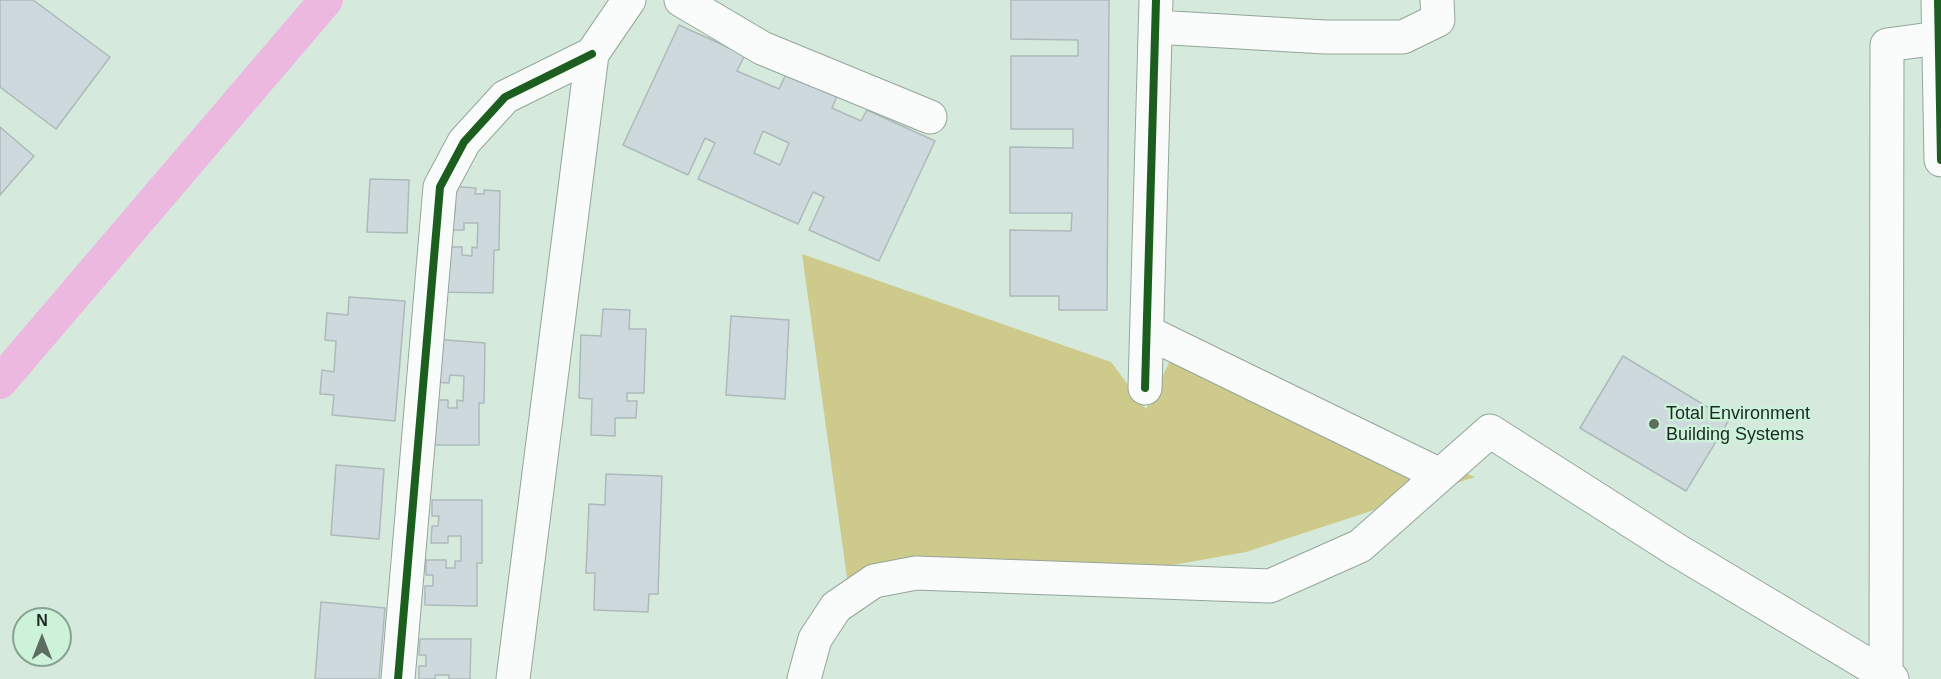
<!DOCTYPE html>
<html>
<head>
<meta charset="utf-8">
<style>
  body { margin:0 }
  #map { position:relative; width:1941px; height:679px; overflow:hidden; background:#d5eadd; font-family:Arial,sans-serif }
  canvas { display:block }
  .north { position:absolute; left:12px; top:607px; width:60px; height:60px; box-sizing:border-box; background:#cdf2da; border:2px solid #86a290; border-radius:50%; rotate:0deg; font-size:16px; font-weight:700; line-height:24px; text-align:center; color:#1b2920 }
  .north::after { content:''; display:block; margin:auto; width:21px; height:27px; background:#5c6d62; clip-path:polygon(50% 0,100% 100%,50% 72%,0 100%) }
</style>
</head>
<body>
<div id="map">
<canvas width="1941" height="679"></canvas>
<div class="north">N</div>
</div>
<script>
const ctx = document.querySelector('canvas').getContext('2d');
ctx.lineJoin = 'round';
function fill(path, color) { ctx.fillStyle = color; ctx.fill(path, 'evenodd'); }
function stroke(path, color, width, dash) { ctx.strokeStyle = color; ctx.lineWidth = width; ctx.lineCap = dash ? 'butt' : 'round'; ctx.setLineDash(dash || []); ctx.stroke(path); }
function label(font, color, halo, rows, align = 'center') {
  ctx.font = font + ' Arial,sans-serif'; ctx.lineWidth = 5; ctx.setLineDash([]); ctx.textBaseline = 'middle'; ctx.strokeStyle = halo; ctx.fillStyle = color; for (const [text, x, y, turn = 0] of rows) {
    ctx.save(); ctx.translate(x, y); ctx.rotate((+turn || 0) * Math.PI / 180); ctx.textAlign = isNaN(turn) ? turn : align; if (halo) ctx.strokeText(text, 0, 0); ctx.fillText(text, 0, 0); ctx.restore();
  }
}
fill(new Path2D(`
  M802 254 1111 362 1146 409 1173 355 1475 477 1246 552 1156 568 848 585Z`), '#ceca8b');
stroke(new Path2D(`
  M0 382 326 0`), '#ecb8e0', 34);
const building = new Path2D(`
  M0 0H33L110 57 56 129 0 87Z
  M1011 0H1109L1107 310H1059V296H1010V230L1071 231 1072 213H1010V147L1073 148V129H1011V56H1078V40L1011 39Z
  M679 25 745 55 737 71 779 89 786 74 837 96 832 108 861 121 867 110 935 141 879 261 809 230 824 197 813 192 798 224 698 179 715 143 705 138 688 175 623 145ZM763 131 789 143 780 165 754 153Z
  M0 127 34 156 0 195Z
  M370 179 409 180 407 233 367 232Z
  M449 186 476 188 475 194H484V190L500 191 499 250H494L493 293 442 292V247H462V255L472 256V247L477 248 478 223H464V230H448V213H455V203L448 202Z
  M349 297 405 301 395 421 332 415 334 395 320 394 322 370 334 372 336 341 325 340 327 313 348 315Z
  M603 309 630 310 629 329H646L644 393H627V401H637L636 418H615V436L591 435 592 399 579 398 581 335 601 336Z
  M731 316 789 320 785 399 726 395Z
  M434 339 485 343 484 403H479V445H427L428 400H448V408H457V400L463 401 464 376 450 375 449 383 433 382Z
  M1623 356 1729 420 1686 491 1580 428Z
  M336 465 384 469 379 539 331 535Z
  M606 474 662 476 658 594H649L648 612 594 610 595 573H586L589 504 605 505Z
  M432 500H482V563H477V606L425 605V586H433V575H426V560H446V568H455V561H461V536H448V543H431L432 526H438L439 516H432Z
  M321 602 385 608 379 679H315Z
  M420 639H471L470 679H449V675H435V679H419V666H426V655H419Z`);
fill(building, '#cdd9dd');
stroke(building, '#aeb9ba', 1.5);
const minor = new Path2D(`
  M681 0 762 48 930 117
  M1938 0 1941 160
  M1155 27 1325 37H1403L1438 20 1437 0
  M1147 332 1440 475
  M1145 388 1156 0
  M1886 675 1887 45 1938 38
  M398 679 440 187 464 142 505 97 592 54
  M513 679 592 54 629 0
  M804 679 815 639 836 607 874 581 916 573 1270 586 1360 546 1490 431 1678 551 1892 679`);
stroke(minor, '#95a59b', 35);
stroke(minor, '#f9fcfa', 33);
stroke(new Path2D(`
  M1938 0 1941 160
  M1145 388 1156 0
  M398 679 440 187 464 142 505 97 592 54`), '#1b5e20', 8);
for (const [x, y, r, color] of [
  [1654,424,6,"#5c6d62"]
]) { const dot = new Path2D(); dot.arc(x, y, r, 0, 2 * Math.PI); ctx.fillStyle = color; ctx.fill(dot); stroke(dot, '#cdf2da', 2); }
label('18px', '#1b2920', '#cdf2da', [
  ["Total Environment",1666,414],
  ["Building Systems",1666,435]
], 'left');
</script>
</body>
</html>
